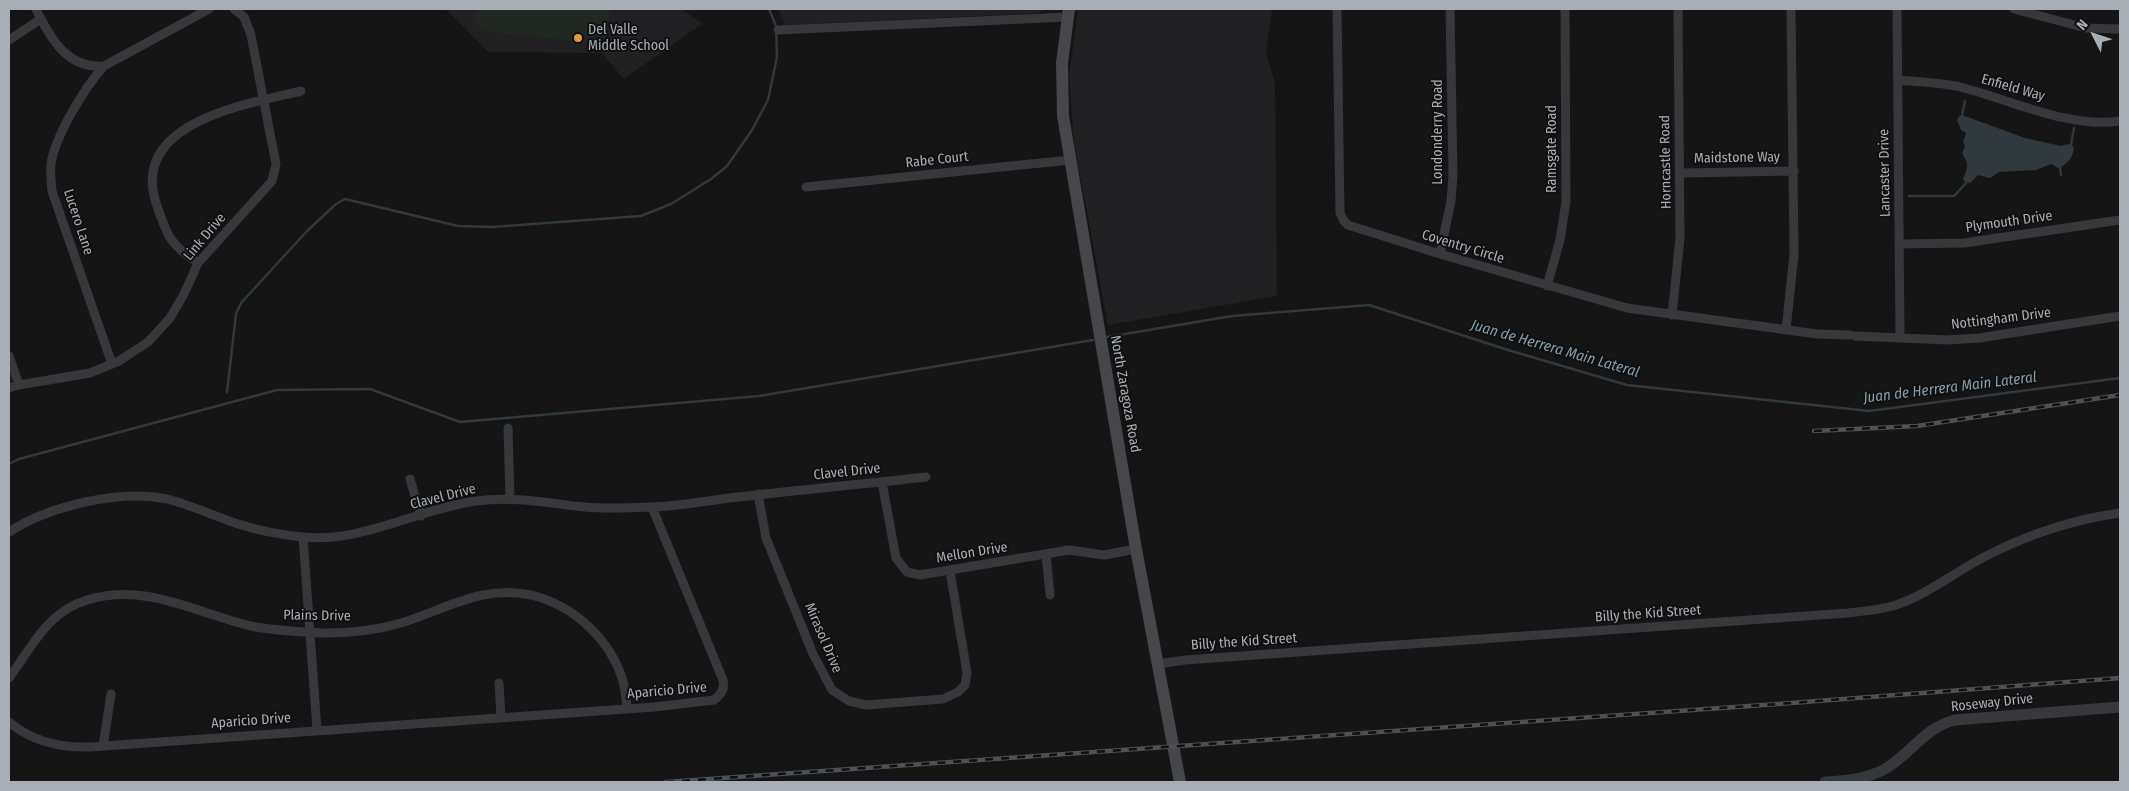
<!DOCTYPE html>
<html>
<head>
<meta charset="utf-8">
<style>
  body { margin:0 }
  #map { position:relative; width:2129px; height:791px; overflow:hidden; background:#151516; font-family:"Fira Sans Condensed",sans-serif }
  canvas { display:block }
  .frame { position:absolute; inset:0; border:10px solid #a8aeb5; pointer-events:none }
  .north { position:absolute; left:2069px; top:10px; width:50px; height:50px; -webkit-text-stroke:4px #101011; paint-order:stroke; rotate:311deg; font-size:14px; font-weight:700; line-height:20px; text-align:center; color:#a8aeb5 }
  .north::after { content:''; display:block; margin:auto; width:18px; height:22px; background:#a8aeb5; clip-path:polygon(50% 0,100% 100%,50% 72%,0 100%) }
</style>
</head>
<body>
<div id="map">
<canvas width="2129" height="791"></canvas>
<div class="frame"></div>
<div class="north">N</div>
</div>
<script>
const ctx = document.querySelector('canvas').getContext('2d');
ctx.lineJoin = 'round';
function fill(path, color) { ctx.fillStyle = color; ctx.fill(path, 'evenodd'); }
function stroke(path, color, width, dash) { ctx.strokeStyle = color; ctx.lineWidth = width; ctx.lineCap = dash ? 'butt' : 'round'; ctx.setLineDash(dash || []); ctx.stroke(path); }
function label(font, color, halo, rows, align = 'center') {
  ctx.font = font + ' "Fira Sans Condensed",sans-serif'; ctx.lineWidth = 4; ctx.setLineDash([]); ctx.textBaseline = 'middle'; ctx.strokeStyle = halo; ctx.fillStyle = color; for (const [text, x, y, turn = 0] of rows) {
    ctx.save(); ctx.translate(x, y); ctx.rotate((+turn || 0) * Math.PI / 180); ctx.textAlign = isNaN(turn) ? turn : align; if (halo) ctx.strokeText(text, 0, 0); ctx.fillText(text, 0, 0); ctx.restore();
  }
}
fill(new Path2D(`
  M446 9H682L702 24 624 79 602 53 488 52Z
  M778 9H1046L1037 13 785 25Z
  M1078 9H1272L1266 52 1275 83 1277 296 1108 325 1074 142 1069 77Z`), '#212123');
fill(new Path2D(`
  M475 9H612L605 28 594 43 483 31 473 20Z`), '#212822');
fill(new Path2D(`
  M1962 115 2025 138 2061 146 2068 144 2074 147C2073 158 2068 164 2058 168L2051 164 2036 170 1999 172 1990 178 1978 175 1970 183 1965 182 1963 179C1967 169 1970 164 1962 154L1965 146 1963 142 1966 133 1961 130 1957 120 1959 116Z`), '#2f393e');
stroke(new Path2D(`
  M1962 115 1965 101
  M2071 145 2074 128
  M2060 167 2061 175
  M1909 196H1954L1966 183
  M1107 337 1232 316 1369 305 1508 350 1627 385 1869 411 2120 378
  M227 392 236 314 241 303 307 231 336 204 345 199 458 226 492 227 641 216 671 204 711 179 727 166 752 130 768 100 777 57 776 26 769 9
  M9 464 19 459 277 390 370 389 460 422 759 396 1093 340`), '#2f393e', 2.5);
stroke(new Path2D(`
  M36 9C50 38 67 69 104 66L209 9
  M1337 9 1340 213 1344 221 1348 225 1440 254 1627 308 1817 334 1850 335
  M1897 9 1900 336
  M2014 9 2086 28 2120 29
  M778 30 1068 17
  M9 40 41 19
  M104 66C85 87 55 136 51 164 50 173 51 182 52 191L112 364
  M1898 80C1918 82 1940 82 1960 87 2009 99 2069 129 2120 121
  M1681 173 1794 171
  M806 187 1070 160
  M1900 244 1964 243 2120 220
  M1440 254 1451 201 1453 175 1450 9
  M198 263C169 244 167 235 156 203 130 122 247 104 301 91
  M1547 286 1560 240 1566 202 1565 9
  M1672 315 1680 238 1678 9
  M1786 330 1794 254 1791 9
  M1855 336 1947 340 1979 338 2120 316
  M9 356 19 385
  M9 388 19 385 90 373 119 361 148 342 170 318 184 294 198 263 272 181 276 164 251 35 244 17 234 9
  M508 428 510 499
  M410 479 421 516
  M882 482 896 558 907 572 920 575 1069 550 1104 555 1136 549
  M758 494 766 538 813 654 832 690 849 701 866 705 943 699 958 692 965 685 967 673 950 571
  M9 532C49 506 120 489 167 499 191 505 214 516 238 524 257 530 282 535 302 537 364 543 417 509 476 501 514 496 547 503 584 507 605 509 628 508 650 507 682 506 715 499 748 496 807 489 866 484 926 477
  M303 537 317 730
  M1046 554 1050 595
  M1158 664 1185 660 1848 613C1863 611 1878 610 1893 606 1928 595 1957 570 1990 554 2030 534 2076 519 2120 513
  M9 678C32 647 47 612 87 600 147 582 195 613 251 626 275 631 302 632 326 633 351 633 377 630 401 623 447 609 484 583 535 596 575 607 609 639 622 678 625 687 626 698 627 708
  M499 683 501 717
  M9 722C31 741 61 748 90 747L654 707 714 700C721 695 725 688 723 680L652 507
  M103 746 111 694`), '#36383b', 9);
stroke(new Path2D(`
  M1825 782C1846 781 1866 779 1885 769 1911 754 1925 727 1955 720L2120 707`), '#36383b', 11);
stroke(new Path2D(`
  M1069 9 1062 63 1063 116 1136 549 1180 782`), '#45474b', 12);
const rail = new Path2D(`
  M1814 431 1917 426 2120 395
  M666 782 1778 704 2120 678`);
stroke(rail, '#4e5054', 4.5);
stroke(rail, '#101011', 2.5, [8]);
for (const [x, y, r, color] of [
  [578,38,5,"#df9a44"]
]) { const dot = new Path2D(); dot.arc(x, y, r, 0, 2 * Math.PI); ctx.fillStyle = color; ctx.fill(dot); stroke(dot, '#101011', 2); }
label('14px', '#a8aeb5', '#101011', [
  ["Del Valle",588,30],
  ["Middle School",588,46]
], 'left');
label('14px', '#a8aeb5', '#101011', [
  ["Enfield Way",2013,88,16],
  ["Londonderry Road",1438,132,-90],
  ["Ramsgate Road",1552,149,-90],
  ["Maidstone Way",1737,158,-1],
  ["Rabe Court",937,160,-6],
  ["Horncastle Road",1666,162,-91],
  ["Lancaster Drive",1885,173,-91],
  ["Lucero Lane",78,222,72],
  ["Plymouth Drive",2009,222,-8],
  ["Link Drive",205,237,-50],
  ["Coventry Circle",1463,247,17],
  ["Nottingham Drive",2001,319,-7],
  ["North Zaragoza Road",1125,394,80],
  ["Clavel Drive",847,472,-6],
  ["Clavel Drive",443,497,-14],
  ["Mellon Drive",972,553,-9],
  ["Billy the Kid Street",1648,614,-4],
  ["Plains Drive",317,616,1],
  ["Mirasol Drive",823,638,67],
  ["Billy the Kid Street",1244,642,-4],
  ["Aparicio Drive",667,691,-5],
  ["Roseway Drive",1992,703,-6],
  ["Aparicio Drive",251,721,-4]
]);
label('italic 15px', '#829ead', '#101011', [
  ["Juan de Herrera Main Lateral",1555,349,16],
  ["Juan de Herrera Main Lateral",1950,388,-7]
]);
</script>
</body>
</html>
